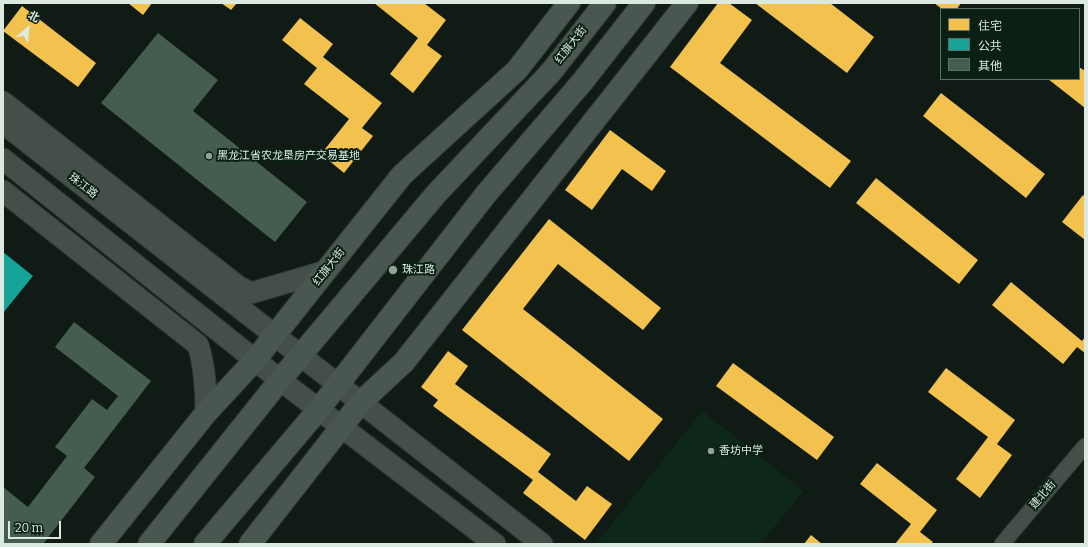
<!DOCTYPE html>
<html>
<head>
<meta charset="utf-8">
<style>
  body { margin:0 }
  #map { position:relative; width:1088px; height:547px; overflow:hidden; background:#101b15; font-family:Bitter,"Noto Sans SC",serif }
  canvas { display:block }
  .frame { position:absolute; inset:0; border:4px solid #dbe9e0; pointer-events:none }
  .legend { position:absolute; left:940px; top:8px; width:140px; height:72px; box-sizing:border-box; background:#0b2015; border:1px solid #5e7066; margin:0; padding:5px 7px; list-style:none; font-size:12px; color:#dbe9e0 }
  .legend li { display:flex; align-items:center; gap:8px; height:20px }
  .legend b { width:20px; border:1px solid #5e7066 }
  .north { position:absolute; left:8px; top:8px; width:40px; height:40px; -webkit-text-stroke:3px #0b2015; paint-order:stroke; rotate:27deg; font-size:11px; font-weight:700; line-height:16px; text-align:center; color:#dbe9e0 }
  .north::after { content:''; display:block; margin:auto; width:14px; height:18px; background:#dbe9e0; clip-path:polygon(50% 0,100% 100%,50% 72%,0 100%) }
  .scale { position:absolute; left:8px; top:521px; width:53px; height:18px; box-sizing:border-box; border:2px solid #dbe9e0; border-top:0; padding-left:5px; font-size:12px; line-height:14px; white-space:nowrap; color:#dbe9e0; -webkit-text-stroke:3px #0b2015; paint-order:stroke }
</style>
</head>
<body>
<div id="map">
<canvas width="1088" height="547"></canvas>
<div class="frame"></div>
<ul class="legend">
<li><b style="height:11px;background:#f2c14e"></b>住宅</li>
<li><b style="height:11px;background:#17a398"></b>公共</li>
<li><b style="height:11px;background:#445d50"></b>其他</li>
</ul>
<div class="north">北</div>
<div class="scale">20 m</div>
</div>
<script>
const ctx = document.querySelector('canvas').getContext('2d');
ctx.lineJoin = 'round';
function fill(path, color) { ctx.fillStyle = color; ctx.fill(path, 'evenodd'); }
function stroke(path, color, width, dash) { ctx.strokeStyle = color; ctx.lineWidth = width; ctx.lineCap = dash ? 'butt' : 'round'; ctx.setLineDash(dash || []); ctx.stroke(path); }
function label(font, color, halo, rows, align = 'center') {
  ctx.font = font + ' Bitter,"Noto Sans SC",serif'; ctx.lineWidth = 4; ctx.setLineDash([]); ctx.textBaseline = 'middle'; ctx.strokeStyle = halo; ctx.fillStyle = color; for (const [text, x, y, turn = 0] of rows) {
    ctx.save(); ctx.translate(x, y); ctx.rotate((+turn || 0) * Math.PI / 180); ctx.textAlign = isNaN(turn) ? turn : align; if (halo) ctx.strokeText(text, 0, 0); ctx.fillText(text, 0, 0); ctx.restore();
  }
}
fill(new Path2D(`
  M702 411 804 491 760 544H596Z`), '#0d2719');
fill(new Path2D(`
  M128 3H152L143 15Z
  M221 3H237L231 10Z
  M374 3H424L446 20 427 45 442 56 413 93 390 74 418 38Z
  M718 3H729L752 20 720 63 851 161 830 188 670 67Z
  M755 3H830L874 37 847 73Z
  M934 3H961L957 9H942Z
  M22 6 96 63 78 87 3 31Z
  M300 18 333 44 323 57 382 103 362 128 373 136 344 173 321 154 349 119 304 84 317 68 282 40Z
  M1079 67 1085 71V108L1048 79H1079Z
  M941 93 1045 174 1026 198 923 116Z
  M610 130 666 171 652 191 622 169 592 210 565 190Z
  M876 178 978 260 959 284 856 203Z
  M1083 195 1085 197V240L1062 222Z
  M549 219 661 308 643 330 558 264 523 309 663 419 629 461 462 330Z
  M1011 282 1082 341 1085 337V353L1077 347 1063 364 992 305Z
  M448 351 468 366 455 384 551 454 538 472 576 501 587 486 612 504 585 540 523 493 533 480 433 406 438 400 421 387Z
  M733 363 834 437 817 460 716 386Z
  M946 368 1015 420 997 444 1012 455 980 498 956 479 988 437 928 392Z
  M877 463 937 510 920 532 933 542 931 544H895L911 524 860 484Z
  M811 535 822 544H804Z`), '#f2c14e');
fill(new Path2D(`
  M3 252 33 276 3 313Z`), '#17a398');
fill(new Path2D(`
  M158 33 218 80 193 111 307 202 275 242 101 103Z
  M74 322 151 381 84 468 95 477 43 544H3V487L28 507 67 456 55 447 92 399 107 410 118 396 55 347Z`), '#445d50');
const minor = new Path2D(`
  M1002 544 1085 446`);
const secondary = new Path2D(`
  M3 102 239 287 251 293 326 271
  M3 123 542 544
  M3 159 280 380 495 544
  M3 191 198 345C205 367 206 389 206 413`);
const primary = new Path2D(`
  M101 544 206 413 255 360 402 175 517 70 569 3
  M149 544 280 380 436 194 551 72 605 3
  M205 544 319 409 486 194 583 81 644 3
  M250 544 361 402 404 362 687 3`);
stroke(minor, '#2f3732', 17);
stroke(secondary, '#2f3732', 23);
stroke(primary, '#2f3732', 24);
stroke(minor, '#464e49', 15);
stroke(secondary, '#444f49', 21);
stroke(primary, '#495750', 22);
for (const [x, y, r, color] of [
  [209,156,4,"#94a199"],
  [393,270,5,"#94a199"],
  [711,451,4,"#94a199"]
]) { const dot = new Path2D(); dot.arc(x, y, r, 0, 2 * Math.PI); ctx.fillStyle = color; ctx.fill(dot); stroke(dot, '#0b2015', 1.5); }
label('11px', '#dbe9e0', '#0b2015', [
  ["红旗大街",571,45,-52],
  ["珠江路",83,186,38],
  ["红旗大街",329,267,-52],
  ["建北街",1043,495,-50]
]);
label('11px', '#dbe9e0', '#0b2015', [
  ["黑龙江省农龙垦房产交易基地",217,156],
  ["珠江路",402,270],
  ["香坊中学",719,451]
], 'left');
</script>
</body>
</html>
